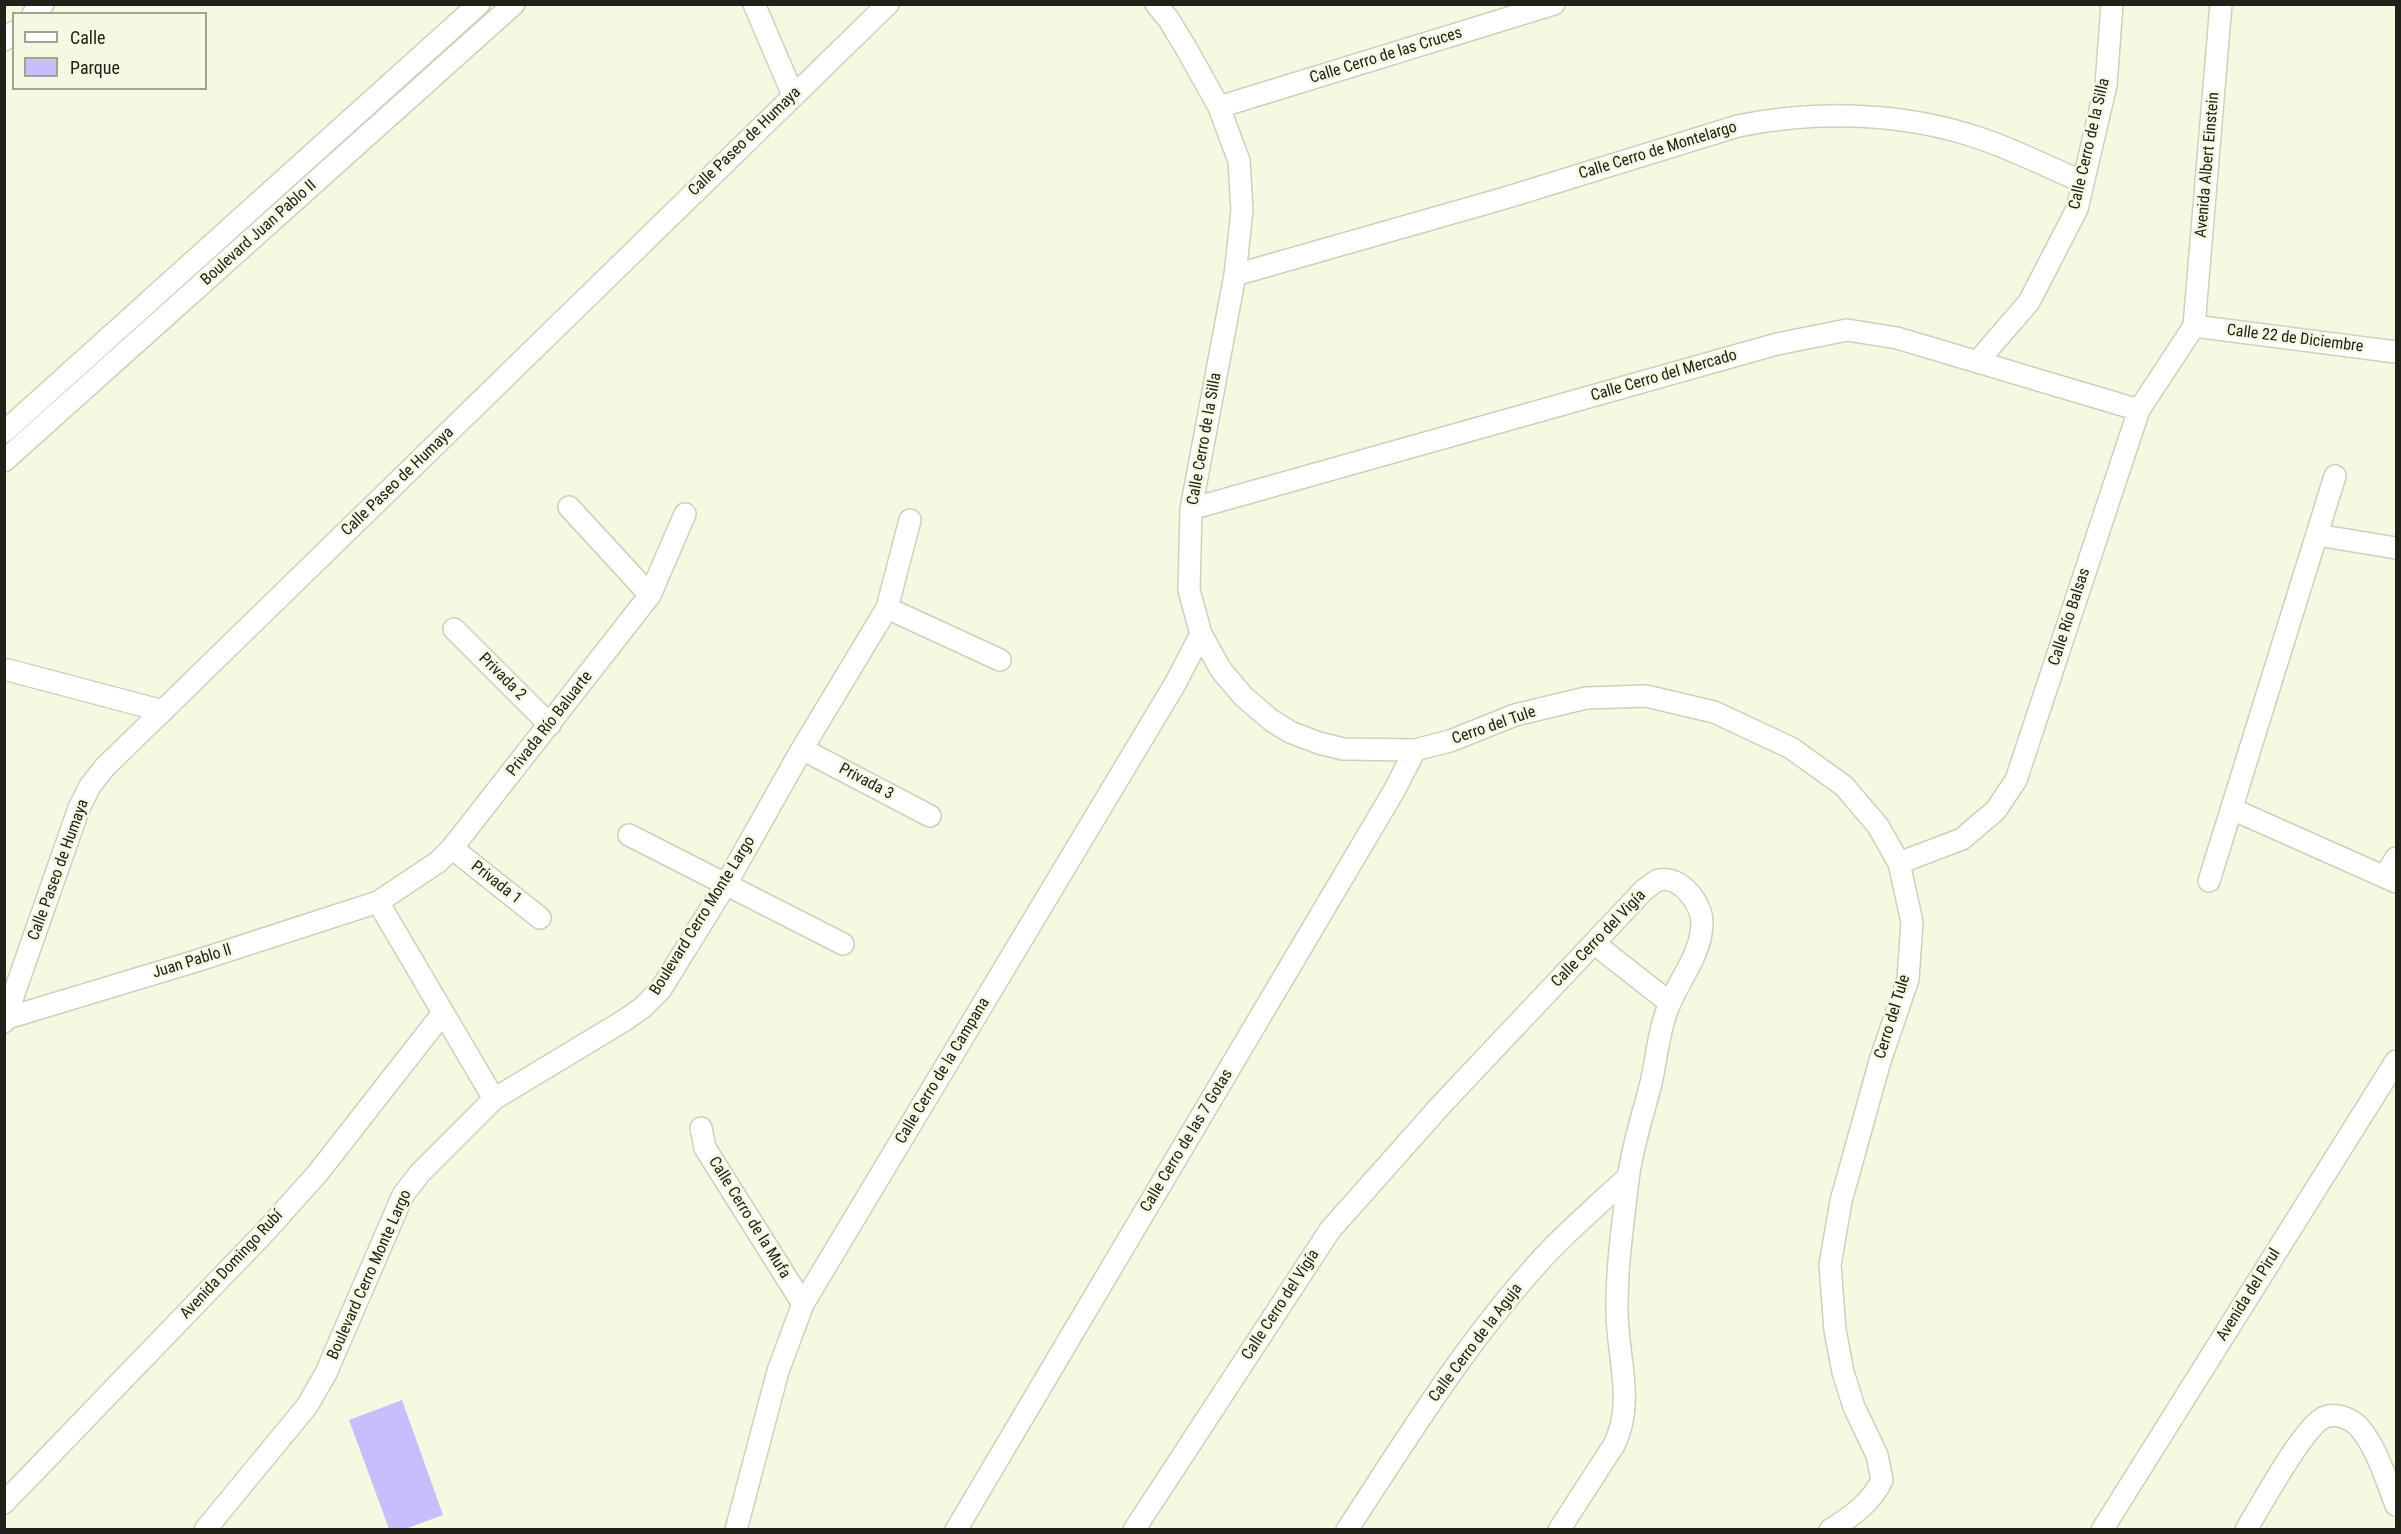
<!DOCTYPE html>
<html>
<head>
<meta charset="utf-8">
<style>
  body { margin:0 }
  #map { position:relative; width:2401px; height:1534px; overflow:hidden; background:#f4fae2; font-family:"Roboto Condensed",sans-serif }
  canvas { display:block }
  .frame { position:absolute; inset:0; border:6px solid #20221a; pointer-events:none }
  .legend { position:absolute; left:12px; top:12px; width:195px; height:78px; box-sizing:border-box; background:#f4fae2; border:2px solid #9fa492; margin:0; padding:8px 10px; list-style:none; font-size:18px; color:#20221a }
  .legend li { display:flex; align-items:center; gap:12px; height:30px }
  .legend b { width:30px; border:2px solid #9fa492 }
</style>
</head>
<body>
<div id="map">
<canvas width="2401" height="1534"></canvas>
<div class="frame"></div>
<ul class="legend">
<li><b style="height:8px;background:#fff"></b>Calle</li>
<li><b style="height:16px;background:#c9bdfd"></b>Parque</li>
</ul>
</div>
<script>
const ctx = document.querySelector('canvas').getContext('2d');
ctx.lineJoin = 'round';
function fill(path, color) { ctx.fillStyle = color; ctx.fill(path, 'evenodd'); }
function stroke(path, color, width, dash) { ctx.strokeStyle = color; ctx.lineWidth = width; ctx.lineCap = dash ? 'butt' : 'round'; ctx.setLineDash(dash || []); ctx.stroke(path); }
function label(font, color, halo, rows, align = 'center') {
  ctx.font = font + ' "Roboto Condensed",sans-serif'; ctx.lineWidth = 5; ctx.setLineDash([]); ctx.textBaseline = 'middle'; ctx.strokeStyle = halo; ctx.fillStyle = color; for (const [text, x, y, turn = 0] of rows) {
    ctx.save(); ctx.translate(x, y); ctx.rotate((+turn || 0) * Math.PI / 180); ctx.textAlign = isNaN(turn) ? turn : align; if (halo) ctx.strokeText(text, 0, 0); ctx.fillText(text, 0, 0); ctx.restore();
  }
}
fill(new Path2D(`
  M402 1400 443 1515 405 1529H389L349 1420Z`), '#c9bdfd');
const minor = new Path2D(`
  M754 4 793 95
  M1156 4 1169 20 1186 48 1219 107 1239 161 1242 210 1235 275 1191 509 1189 590 1201 634 1221 670 1243 696 1271 720 1290 732 1319 743 1343 749 1415 750 1450 741 1515 715 1586 698 1646 696 1714 712 1791 748 1844 786 1878 826 1899 863 1912 922 1908 979 1880 1061 1841 1201 1830 1265 1835 1330 1843 1372 1854 1407 1877 1455 1882 1480C1871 1503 1852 1516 1830 1530
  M33 14 43 4
  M4 40 14 32
  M1219 107 1554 4
  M1235 275 1505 198 1738 126C1818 110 1904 112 1982 139 2017 151 2050 168 2083 182
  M2194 326 2396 352
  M1978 361 2029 302 2077 209 2106 85 2112 4
  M4 432 479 4
  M4 461 514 4
  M569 507 650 595
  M1191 509 1777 344 1847 330 1897 338 2139 410
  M2317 535 2396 548
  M887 608 1000 660
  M454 629 550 725
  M8 670 163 711
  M802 749 930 816
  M2232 809 2396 882
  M629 835 843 944
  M452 848 540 918
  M1899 863 1962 839 1996 810 2016 780 2139 410 2194 326 2221 4
  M2385 876 2396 858
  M2209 881 2335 476
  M378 902 494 1099
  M1595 944 1670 1003
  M4 1019 196 961 378 902 438 862 452 848 650 595 685 514
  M4 1022 79 808 90 786 105 767 888 4
  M701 1128 705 1148 803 1304
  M4 1503 265 1232 317 1174 443 1013
  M205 1530 307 1406 326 1373 403 1195 420 1173 494 1099 625 1020 642 1008 661 989 726 884 802 749 887 608 910 520
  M736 1530 778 1371 803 1304 1175 684 1201 634
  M956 1530 1394 791 1415 750
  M1134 1530 1330 1230 1442 1104 1644 890C1648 887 1655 881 1659 880 1681 875 1703 905 1702 924 1701 954 1681 977 1670 1003 1659 1028 1657 1056 1651 1083 1643 1115 1632 1147 1628 1180 1623 1222 1617 1264 1617 1307 1616 1354 1636 1401 1614 1445L1559 1530
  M1347 1530C1407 1438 1465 1344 1539 1262 1566 1232 1598 1205 1628 1177
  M2102 1530 2396 1061
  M2246 1530C2260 1507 2304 1425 2325 1417 2336 1413 2350 1418 2358 1426 2377 1447 2386 1480 2396 1505`);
stroke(minor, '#ccd2ba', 24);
stroke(minor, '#fff', 21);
label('16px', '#20221a', '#f4fae2', [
  ["Calle Cerro de las Cruces",1386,56,-17],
  ["Calle Paseo de Humaya",745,142,-44],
  ["Calle Cerro de la Silla",2090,144,-77],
  ["Calle Cerro de Montelargo",1658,151,-17],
  ["Avenida Albert Einstein",2208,165,-85],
  ["Boulevard Juan Pablo II",259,233,-42],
  ["Calle 22 de Diciembre",2295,339,7],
  ["Calle Cerro del Mercado",1664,376,-16],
  ["Calle Cerro de la Silla",1205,439,-80],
  ["Calle Paseo de Humaya",398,482,-44],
  ["Calle Río Balsas",2070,617,-72],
  ["Privada 2",502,677,45],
  ["Privada Río Baluarte",550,724,-52],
  ["Cerro del Tule",1494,726,-19],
  ["Privada 3",866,782,28],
  ["Calle Paseo de Humaya",59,870,-70],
  ["Privada 1",496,883,38],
  ["Boulevard Cerro Monte Largo",703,916,-58],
  ["Calle Cerro del Vigía",1599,939,-46],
  ["Juan Pablo ll",192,962,-17],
  ["Cerro del Tule",1893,1017,-73],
  ["Calle Cerro de la Campana",943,1071,-59],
  ["Calle Cerro de las 7 Gotas",1187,1141,-59],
  ["Calle Cerro de la Mufa",749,1218,58],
  ["Avenida Domingo Rubí",232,1265,-47],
  ["Boulevard Cerro Monte Largo",370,1275,-66],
  ["Avenida del Pirul",2249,1295,-58],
  ["Calle Cerro del Vigía",1281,1305,-57],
  ["Calle Cerro de la Aguja",1476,1343,-53]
]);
</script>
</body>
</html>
